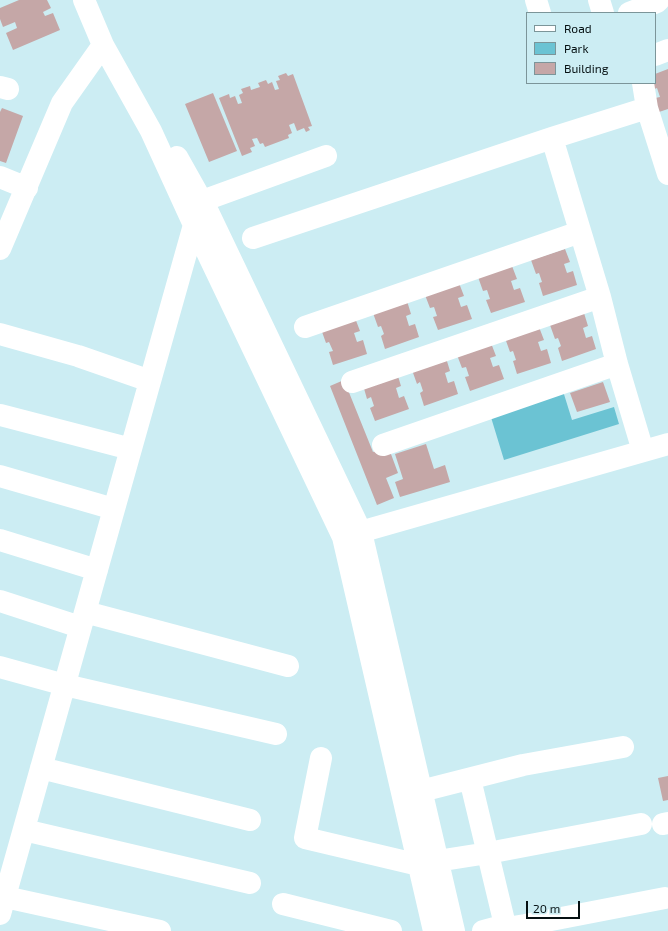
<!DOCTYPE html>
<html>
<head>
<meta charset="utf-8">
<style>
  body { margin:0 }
  #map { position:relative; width:668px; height:931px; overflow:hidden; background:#ccedf3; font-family:"Exo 2",sans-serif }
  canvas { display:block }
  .legend { position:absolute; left:526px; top:12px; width:130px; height:72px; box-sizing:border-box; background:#ccedf3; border:1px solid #7c9599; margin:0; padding:5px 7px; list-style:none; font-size:12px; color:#051012 }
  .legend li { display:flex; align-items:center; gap:8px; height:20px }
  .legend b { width:20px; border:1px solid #7c9599 }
  .scale { position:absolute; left:526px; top:901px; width:54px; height:18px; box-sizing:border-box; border:2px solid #051012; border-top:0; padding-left:5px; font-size:12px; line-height:14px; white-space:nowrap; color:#051012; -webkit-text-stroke:3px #ccedf3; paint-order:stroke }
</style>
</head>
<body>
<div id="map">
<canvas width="668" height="931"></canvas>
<ul class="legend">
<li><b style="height:5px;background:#fff"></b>Road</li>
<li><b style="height:11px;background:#6bc3d3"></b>Park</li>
<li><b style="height:11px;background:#c5a7a7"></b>Building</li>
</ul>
<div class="scale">20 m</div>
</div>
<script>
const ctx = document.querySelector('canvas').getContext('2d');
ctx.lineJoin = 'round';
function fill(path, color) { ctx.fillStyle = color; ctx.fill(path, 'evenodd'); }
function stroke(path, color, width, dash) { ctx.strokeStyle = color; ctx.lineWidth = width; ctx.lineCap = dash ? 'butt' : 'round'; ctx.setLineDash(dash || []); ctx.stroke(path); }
fill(new Path2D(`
  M563 391 572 420 614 407 619 424 504 460 490 414Z`), '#6bc3d3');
fill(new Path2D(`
  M19 0H47L51 8 43 12 45 16 53 13 60 30 13 50 6 33 17 28 15 22 3 27 0 19V8Z
  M668 69V109L659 112 655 98 660 97 657 88 652 90 649 83H655V74Z
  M286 73 288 76 293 74 312 126 308 127 310 130 306 132 304 128 297 131 294 123 289 125 292 133 288 135 289 138 265 147 263 143 260 144 257 138 252 139 255 146 250 148 252 152 242 156 219 98 229 94 230 98 235 96 238 104 242 103 239 95 243 93 241 89 250 86 251 90 260 87 258 83 266 80 268 84 272 82 275 90 279 89 276 81 280 80 278 76Z
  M213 93 237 151 209 162 185 104Z
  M2 108 23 116 6 163 0 161V112Z
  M565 249 570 262 564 264 567 273 573 271 577 285 543 296 539 283 542 282 539 273 536 274 531 260Z
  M512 266 517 279 511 281 514 290 520 288 525 302 491 313 486 300 490 299 487 290 483 291 478 277Z
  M459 283 464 296 458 298 461 307 467 305 472 319 438 330 433 317 437 316 434 307 430 308 425 295Z
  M407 301 411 314 406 316 409 326 415 324 419 337 385 349 381 336 384 334 381 326 378 327 373 313Z
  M584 313 588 326 583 328 586 338 592 336 596 349 562 361 558 348 561 346 558 338 555 339 550 325Z
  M355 318 360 331 354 333 357 342 363 340 367 354 333 365 329 352 333 351 329 342 326 343 321 329Z
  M539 327 544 340 538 342 541 351 547 349 551 363 517 374 513 361 516 360 513 351 510 352 505 338Z
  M491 343 496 356 490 358 493 367 499 365 504 379 470 391 465 377 469 376 466 367 462 368 457 355Z
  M446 358 450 371 445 373 448 383 454 381 458 394 424 406 420 393 423 391 420 382 417 384 412 370Z
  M397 373 401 386 396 388 399 398 404 396 409 409 375 421 370 408 374 406 371 397 367 399 363 385Z
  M344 380 373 452 388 446 398 473 386 478 394 498 377 505 330 386Z
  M603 382 610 402 577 412 570 393Z
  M426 444 434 469 445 465 450 482 400 497 395 482 403 479 395 454Z
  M668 776V800L663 801 658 778Z`), '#c5a7a7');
stroke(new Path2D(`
  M84 0 103 45 151 131 194 225 343 537 434 931
  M536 0 540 13
  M599 0 603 13
  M629 13 657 2 659 0
  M655 55 668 50
  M643 83 647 108 668 174
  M0 87 8 89
  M552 138 600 297 617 364 643 451
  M177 157 209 214 361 532 454 931
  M0 177 27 188
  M202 201 326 156
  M253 238 552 138 647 108
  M0 249 62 103 103 45
  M305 327 580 232
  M0 334 78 356 150 381
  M352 382 600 297
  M0 415 131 449
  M383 445 617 364
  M0 476 114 509
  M346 536 668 444
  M0 540 97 570
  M0 601 80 627
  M85 612 288 666
  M0 667 65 685 276 734
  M321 758 305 838 419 865
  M41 768 250 820
  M470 779 505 925
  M421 791 523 765 623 747
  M663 824 668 823
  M24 830 250 883
  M437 861 488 853 641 824
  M5 897 160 931
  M283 904 391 931
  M0 914 194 225
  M483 931 505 925 513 927 525 925 665 898`), '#fff', 22);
</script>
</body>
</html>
